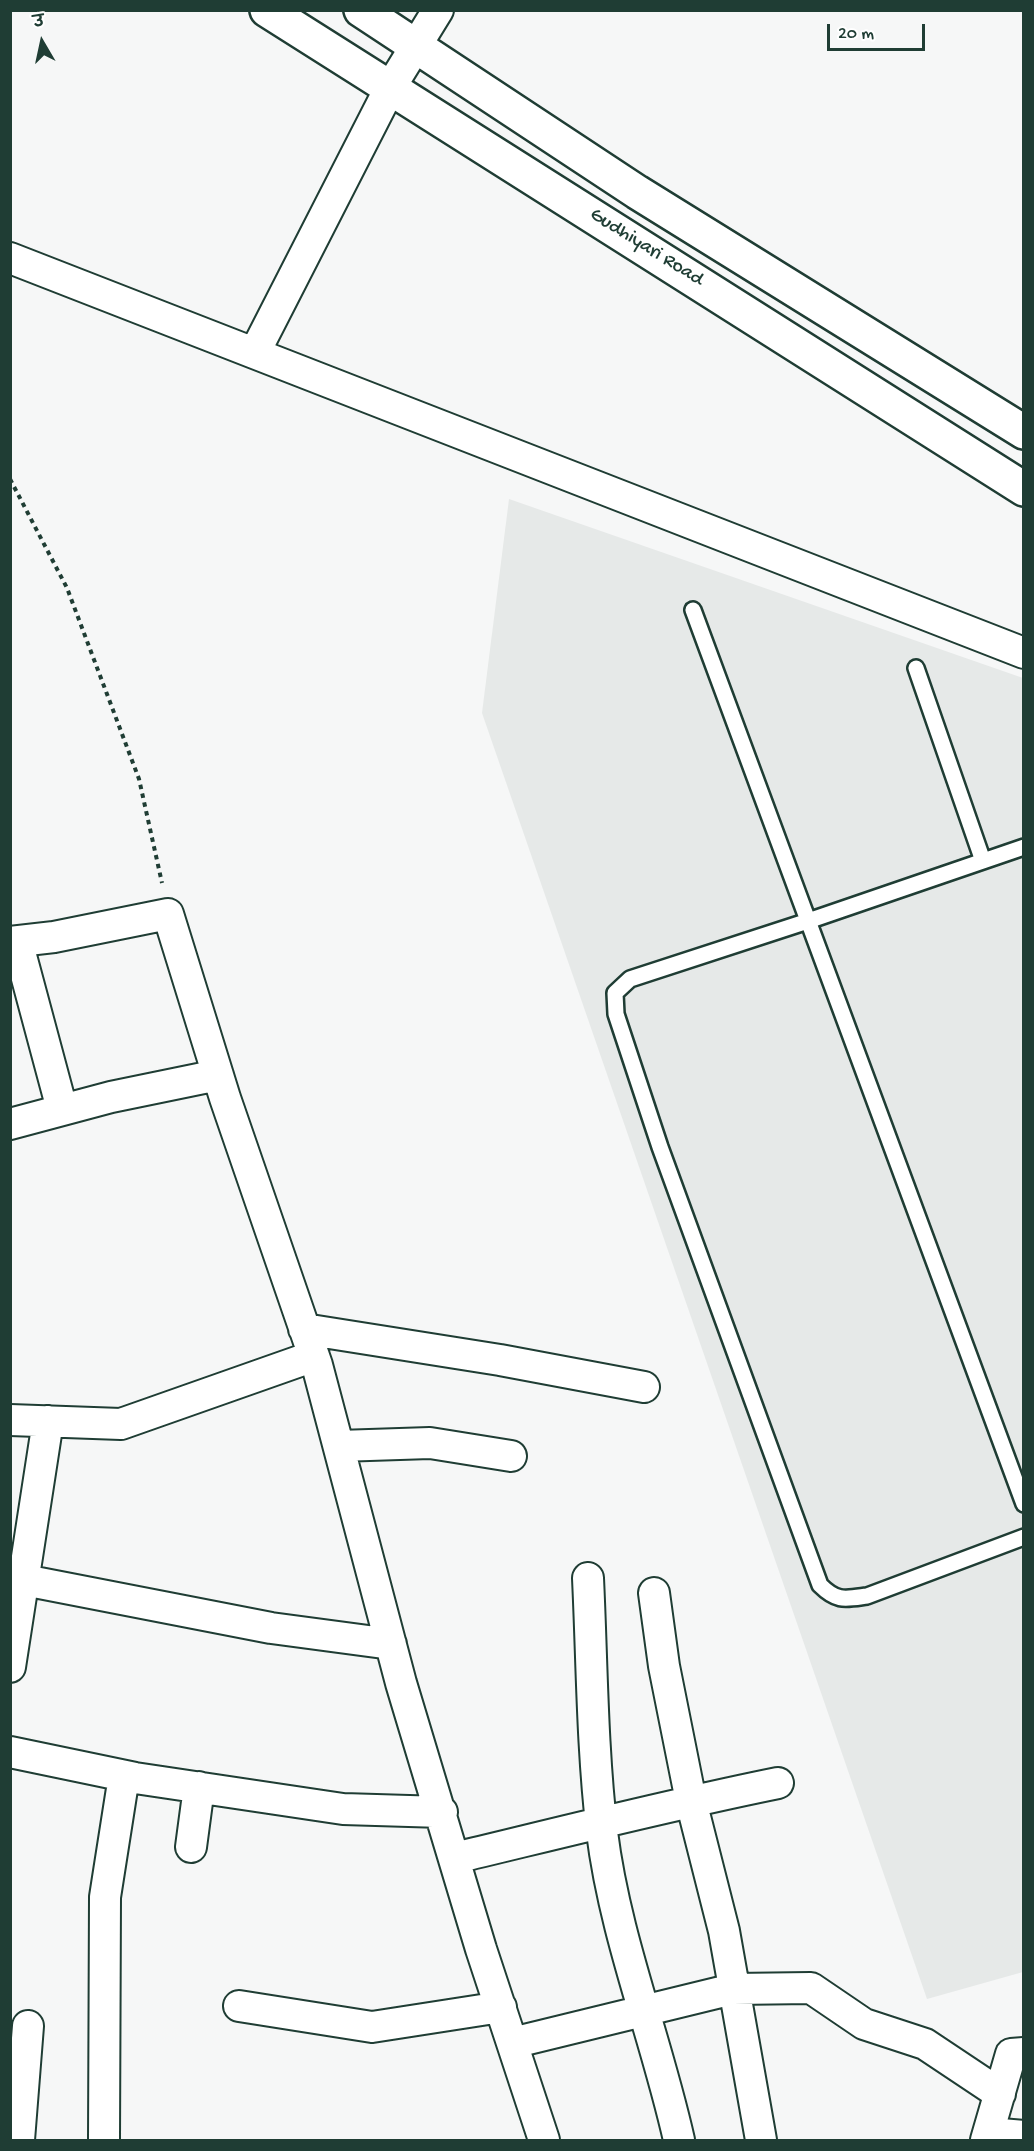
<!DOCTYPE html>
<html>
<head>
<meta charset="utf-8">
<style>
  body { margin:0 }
  #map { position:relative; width:1034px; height:2151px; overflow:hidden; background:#f6f7f7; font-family:"Gochi Hand","Playpen Sans Deva",sans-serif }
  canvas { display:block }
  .frame { position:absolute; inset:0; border:12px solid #1f3d34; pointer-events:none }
  .north { position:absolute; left:12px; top:12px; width:60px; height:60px; -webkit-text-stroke:4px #fff; paint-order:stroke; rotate:351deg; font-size:16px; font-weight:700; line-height:24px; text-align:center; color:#1f3d34 }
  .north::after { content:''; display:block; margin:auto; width:21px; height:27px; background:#1f3d34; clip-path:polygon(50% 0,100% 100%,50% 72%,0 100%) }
  .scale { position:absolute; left:827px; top:24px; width:98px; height:27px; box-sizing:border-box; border:3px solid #1f3d34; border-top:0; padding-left:8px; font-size:18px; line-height:21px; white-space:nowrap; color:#1f3d34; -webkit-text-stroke:4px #fff; paint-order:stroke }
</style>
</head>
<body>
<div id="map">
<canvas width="1034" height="2151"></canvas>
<div class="frame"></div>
<div class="north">उ</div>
<div class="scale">20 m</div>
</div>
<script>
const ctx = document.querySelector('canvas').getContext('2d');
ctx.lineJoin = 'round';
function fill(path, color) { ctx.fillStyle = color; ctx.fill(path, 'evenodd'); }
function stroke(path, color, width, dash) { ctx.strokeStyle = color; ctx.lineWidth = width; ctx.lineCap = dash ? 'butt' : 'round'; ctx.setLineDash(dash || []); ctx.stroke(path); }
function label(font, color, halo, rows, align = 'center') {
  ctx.font = font + ' "Gochi Hand",sans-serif'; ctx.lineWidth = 6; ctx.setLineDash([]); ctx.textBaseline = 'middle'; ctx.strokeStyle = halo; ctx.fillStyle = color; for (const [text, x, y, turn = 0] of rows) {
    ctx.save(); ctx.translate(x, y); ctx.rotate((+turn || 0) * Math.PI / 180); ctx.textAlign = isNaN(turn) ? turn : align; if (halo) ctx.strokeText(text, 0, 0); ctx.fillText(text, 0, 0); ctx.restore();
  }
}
fill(new Path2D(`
  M509 499 1023 678V1972L927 1999 482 713Z`), '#e6e9e8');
const service = new Path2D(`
  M693 610 1024 1504
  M916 668 983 861
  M1024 847 808 921 630 979 615 993 616 1014 660 1147 820 1585C837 1602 845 1599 867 1596L1024 1537`);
const minor = new Path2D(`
  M10 258 1024 653
  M255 352 390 88 438 10
  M17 941 62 1109
  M10 942 54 937 168 914 225 1098 317 1365 401 1683 481 1949 544 2140
  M10 1124 111 1097 218 1075
  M304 1329 500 1360 644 1387
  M10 1420 121 1424 314 1356
  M339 1446 430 1443 511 1456
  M588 1578C592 1662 592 1747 602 1832 615 1937 656 2037 679 2140
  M24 1580 271 1628 391 1644
  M654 1593 664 1666 691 1801 724 1931 761 2140
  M10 1667 48 1421
  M10 1752 135 1778 343 1809 442 1812
  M191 1847 199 1787
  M455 1858C563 1832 669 1805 778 1783
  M239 2006 372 2027 501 2007
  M512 2043 733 1989 811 1988 864 2024 925 2044 1000 2094
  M989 2133 1024 2136
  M19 2140 28 2026
  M104 2140 105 1897 124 1776
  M986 2140 1011 2054 1024 2053`);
const tertiary = new Path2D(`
  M267 10 1024 489
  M361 10 637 192 1024 432`);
stroke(service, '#1f3d34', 20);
stroke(minor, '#1f3d34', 34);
stroke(tertiary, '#1f3d34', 38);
stroke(new Path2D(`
  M10 479 67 588 139 779 162 883`), '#1f3d34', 4, [4.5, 4.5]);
stroke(service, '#fff', 15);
stroke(minor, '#fff', 30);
stroke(tertiary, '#fff', 33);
label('20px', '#1f3d34', '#fff', [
  ["Gudhiyari Road",646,248,32]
]);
</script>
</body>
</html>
